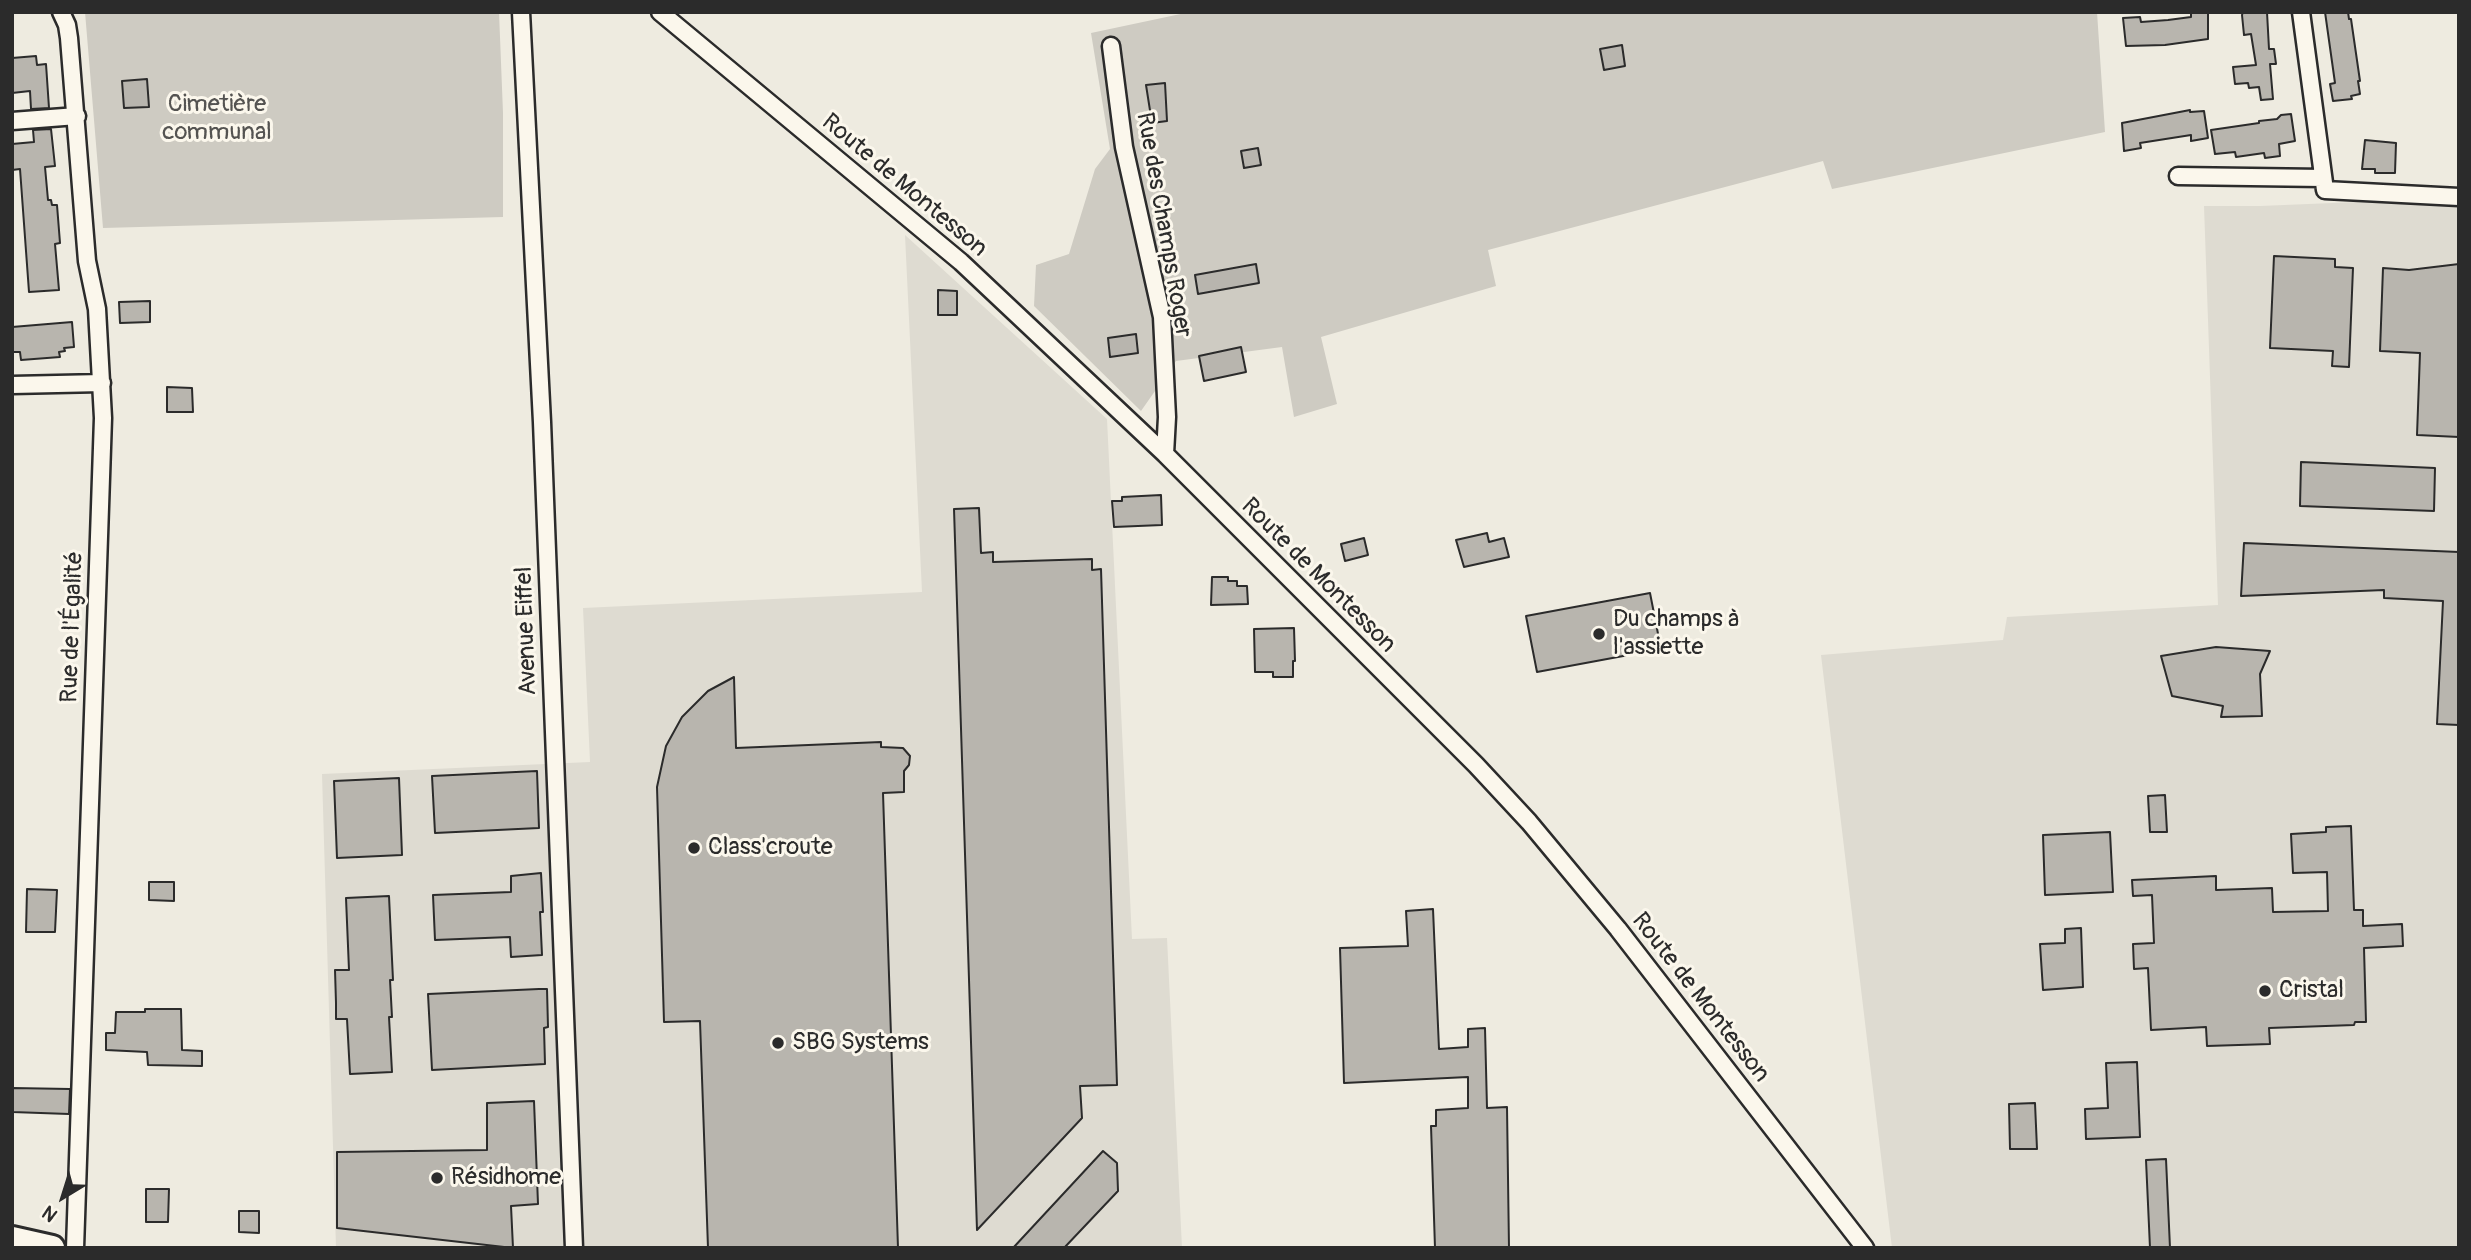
<!DOCTYPE html>
<html>
<head>
<meta charset="utf-8">
<style>
  body { margin:0 }
  #map { position:relative; width:2471px; height:1260px; overflow:hidden; background:#eeebe0; font-family:Pangolin,sans-serif }
  canvas { display:block }
  .frame { position:absolute; inset:0; border:14px solid #2b2b2b; pointer-events:none }
  .north { position:absolute; left:28px; top:1162px; width:70px; height:70px; -webkit-text-stroke:5px #fbf7ec; paint-order:stroke; rotate:218deg; font-size:19px; font-weight:700; line-height:28px; text-align:center; color:#2b2b2b }
  .north::after { content:''; display:block; margin:auto; width:24px; height:32px; background:#2b2b2b; clip-path:polygon(50% 0,100% 100%,50% 72%,0 100%) }
</style>
</head>
<body>
<div id="map">
<canvas width="2471" height="1260"></canvas>
<div class="frame"></div>
<div class="north">N</div>
</div>
<script>
const ctx = document.querySelector('canvas').getContext('2d');
ctx.lineJoin = 'round';
function fill(path, color) { ctx.fillStyle = color; ctx.fill(path, 'evenodd'); }
function stroke(path, color, width, dash) { ctx.strokeStyle = color; ctx.lineWidth = width; ctx.lineCap = dash ? 'butt' : 'round'; ctx.setLineDash(dash || []); ctx.stroke(path); }
function label(font, color, halo, rows, align = 'center') {
  ctx.font = font + ' Pangolin,sans-serif'; ctx.lineWidth = 6; ctx.setLineDash([]); ctx.textBaseline = 'middle'; ctx.strokeStyle = halo; ctx.fillStyle = color; for (const [text, x, y, turn = 0] of rows) {
    ctx.save(); ctx.translate(x, y); ctx.rotate((+turn || 0) * Math.PI / 180); ctx.textAlign = isNaN(turn) ? turn : align; if (halo) ctx.strokeText(text, 0, 0); ctx.fillText(text, 0, 0); ctx.restore();
  }
}
fill(new Path2D(`
  M2381 201 2459 207V1248H1892L1821 655 2003 640 2007 617 2218 605 2204 206H2260Z
  M905 235 1107 419 1132 939 1167 938 1182 1248H336L322 774 590 762 583 608 922 592Z`), '#dedbd1');
fill(new Path2D(`
  M85 12H499L503 113V217L103 228Z
  M1190 12H2097L2105 132 1832 189 1823 161 1488 250 1496 286 1321 337 1337 404 1294 417 1282 347 1176 361 1141 411 1034 306 1036 265 1069 254 1095 169 1110 149 1091 33Z`), '#cecbc2');
const building = new Path2D(`
  M2191 12H2208V39L2165 45 2126 46 2123 18 2140 17 2141 22 2168 20 2191 17Z
  M2243 12H2267L2269 49H2274L2276 64H2270L2273 99 2261 100 2259 87 2249 88 2248 83 2235 84 2233 67 2256 65 2251 34 2244 35 2242 15Z
  M2325 12H2348L2349 19H2351L2360 81H2358L2360 94 2351 96 2352 99 2333 101 2330 84 2335 83Z
  M1622 45 1625 66 1604 70 1600 49Z
  M36 56 37 65 46 64 49 108 31 109 30 91 12 93V58Z
  M147 79 149 107 124 108 122 81Z
  M1165 83 1167 121 1152 123 1146 85Z
  M2190 110V112L2204 111 2208 138 2191 141V135L2140 143 2141 148 2124 151 2122 123Z
  M2291 114 2295 141 2279 144 2280 156 2265 158 2264 153 2236 157 2235 152 2215 154 2211 130 2259 123V121L2277 119 2281 115Z
  M51 129 55 166 45 167 48 200H51L52 205H57L60 243 55 244 59 290 29 292 20 169 12 170V144L34 142 33 130Z
  M2365 140 2396 143 2395 173H2375V169H2362Z
  M1258 148 1261 165 1244 168 1241 151Z
  M2274 256 2335 259V267L2353 268 2349 367 2332 366 2333 351 2270 348Z
  M1256 264 1259 283 1198 294 1195 275Z
  M2459 264V437L2417 435 2420 353 2380 351 2383 268 2409 270Z
  M938 290 957 291V315H938Z
  M150 301V322L120 323 119 302Z
  M72 322 74 347 64 348 65 351 59 352 60 357 21 360 20 352H12V327Z
  M1136 334 1138 353 1110 357 1108 338Z
  M1241 347 1246 372 1204 381 1199 356Z
  M167 387 192 388 193 412H167Z
  M2301 462 2435 468 2434 511 2300 506Z
  M1161 495 1162 525 1114 527 1112 501H1122V497Z
  M979 508 981 553 993 552V562L1092 559V570L1101 569 1117 1085 1080 1086 1082 1118 977 1230 954 509Z
  M1487 533 1489 542 1504 538 1509 557 1464 567 1456 540Z
  M1364 538 1368 555 1345 561 1341 544Z
  M2244 543 2459 552V725L2437 724 2443 601 2384 598V590L2241 596Z
  M1212 577H1228V581H1237V586H1247L1248 604 1211 605Z
  M1650 593 1661 649 1537 672 1526 616Z
  M1294 628 1295 661H1293V677H1273V672H1255L1254 629Z
  M2216 647 2270 651 2260 674 2262 716 2221 717 2223 706 2172 696 2161 656Z
  M734 677 736 748 881 742V747L903 748 910 756 909 765 904 771V792L883 793 898 1248H708L700 1021 664 1022 657 787 666 746 682 717 708 691Z
  M537 771 539 828 435 833 432 776Z
  M399 778 402 855 337 858 334 781Z
  M2165 795 2167 832H2150L2148 796Z
  M2351 826 2354 910H2363V926L2402 924 2403 946 2364 948 2366 1022H2355L2354 1025 2269 1028 2270 1044 2207 1046 2206 1027 2151 1030 2148 968 2134 969 2133 944 2154 943 2152 895 2133 896 2132 880 2216 876V890L2272 888 2273 912 2328 911 2327 872 2293 873 2291 834 2326 832V827Z
  M2110 832 2113 892 2045 895 2043 835Z
  M541 873 543 912H540L542 955 511 957 510 937 435 940 433 895 511 892V876Z
  M149 882H174V901L149 900Z
  M27 889 57 890 55 932H26Z
  M389 896 393 980H390L392 1017H389L392 1072 350 1074 347 1019H336V1003L335 970H349L346 898Z
  M1433 909 1439 1049 1468 1047V1029L1485 1028 1487 1108 1507 1107 1509 1248H1435L1431 1126H1436V1110L1468 1108V1077L1344 1083 1340 948 1408 946 1406 911Z
  M2081 928 2083 987 2043 990 2040 944 2065 943V929Z
  M539 989H547L548 1027 544 1028 545 1064 432 1070 428 994Z
  M145 1009H181L182 1050 202 1051V1066L148 1065 147 1052 106 1050V1033H115L116 1012H145Z
  M2137 1062 2140 1137 2086 1139 2085 1109 2108 1108 2106 1063Z
  M12 1088 70 1089 69 1114 12 1112Z
  M534 1101 538 1204 511 1206 513 1248 337 1228V1152L487 1150V1103Z
  M2035 1103 2037 1149H2010L2009 1104Z
  M1103 1151 1117 1163 1118 1191 1064 1248H1013Z
  M2166 1159 2170 1248H2150L2146 1160Z
  M146 1189H169L168 1222H146Z
  M239 1211H259V1233L239 1232Z`);
fill(building, '#b8b5ae');
stroke(building, '#2b2b2b', 2);
const minor = new Path2D(`
  M61 12 67 25 69 38 87 261 97 309 103 418 75 1248
  M521 12 542 422 574 1248
  M660 12 961 262 1165 454 1476 765 1529 822 1618 929 1865 1248
  M2301 12 2325 190 2459 197
  M1111 46 1124 147 1162 317 1167 417 1165 454
  M12 121 77 116
  M2178 176 2323 178
  M12 385 102 383`);
const primary = new Path2D(`
  M12 1239 52 1248`);
stroke(minor, '#2b2b2b', 21);
stroke(primary, '#2b2b2b', 30);
stroke(minor, '#fbf7ec', 16);
stroke(primary, '#fbf7ec', 24);
for (const [x, y, r, color] of [
  [1599,634,7,"#2b2b2b"],
  [694,848,7,"#2b2b2b"],
  [2265,991,7,"#2b2b2b"],
  [778,1043,7,"#2b2b2b"],
  [437,1178,7,"#2b2b2b"]
]) { const dot = new Path2D(); dot.arc(x, y, r, 0, 2 * Math.PI); ctx.fillStyle = color; ctx.fill(dot); stroke(dot, '#fbf7ec', 2.5); }
label('24px', '#545351', '#fbf7ec', [
  ["Cimetière",217,105],
  ["communal",217,133]
]);
label('24px', '#2b2b2b', '#fbf7ec', [
  ["Route de Montesson",904,186,40],
  ["Rue des Champs Roger",1163,225,80],
  ["Route de Montesson",1318,576,45],
  ["Rue de l'Égalité",73,627,-88],
  ["Avenue Eiffel",527,631,-92],
  ["Route de Montesson",1700,998,52]
]);
label('24px', '#2b2b2b', '#fbf7ec', [
  ["Du champs à",1613,620],
  ["l'assiette",1613,648],
  ["Class'croute",708,848],
  ["Cristal",2279,991],
  ["SBG Systems",792,1043],
  ["Résidhome",451,1178]
], 'left');
</script>
</body>
</html>
